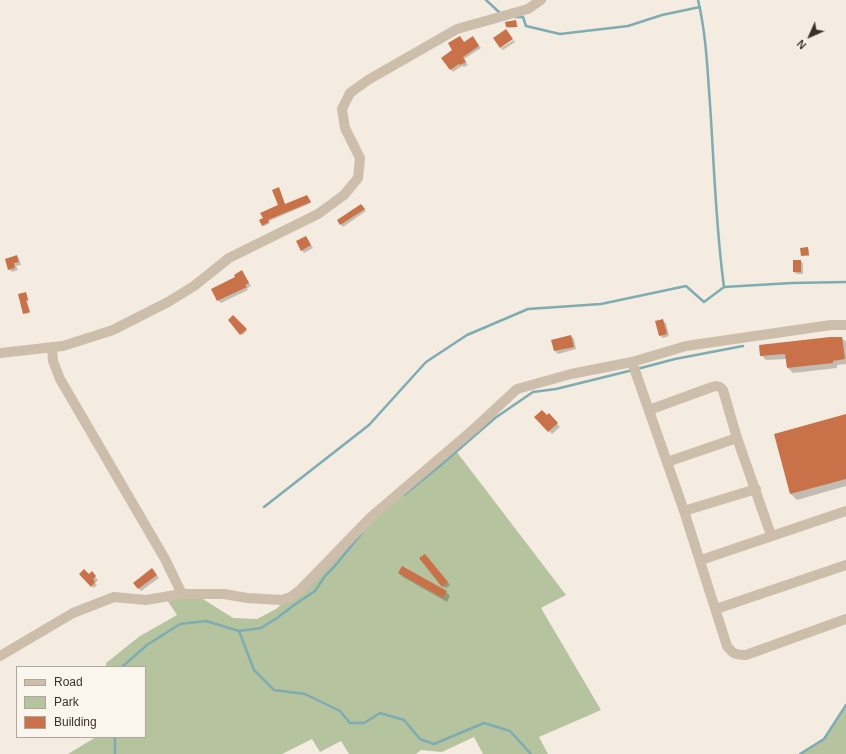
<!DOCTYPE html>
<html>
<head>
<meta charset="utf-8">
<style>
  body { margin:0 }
  #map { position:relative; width:846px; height:754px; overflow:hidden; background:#f4ece0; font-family:Arial,sans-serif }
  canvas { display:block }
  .legend { position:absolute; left:16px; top:666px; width:130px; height:72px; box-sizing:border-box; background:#fbf6ed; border:1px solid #aea79f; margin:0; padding:5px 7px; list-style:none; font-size:12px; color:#3b312a }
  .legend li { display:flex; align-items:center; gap:8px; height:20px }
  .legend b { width:20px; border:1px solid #aea79f }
  .north { position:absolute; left:790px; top:16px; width:40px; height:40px; -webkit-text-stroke:3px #fbf6ed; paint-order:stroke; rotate:225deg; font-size:11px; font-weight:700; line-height:16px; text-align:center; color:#3b312a }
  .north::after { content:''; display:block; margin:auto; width:14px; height:18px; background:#3b312a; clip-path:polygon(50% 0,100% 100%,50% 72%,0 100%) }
</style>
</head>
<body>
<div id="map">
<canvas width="846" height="754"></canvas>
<ul class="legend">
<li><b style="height:5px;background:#cdbdab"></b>Road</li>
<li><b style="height:11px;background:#b5c49f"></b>Park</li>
<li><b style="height:11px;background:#c97249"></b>Building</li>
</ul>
<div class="north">N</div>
</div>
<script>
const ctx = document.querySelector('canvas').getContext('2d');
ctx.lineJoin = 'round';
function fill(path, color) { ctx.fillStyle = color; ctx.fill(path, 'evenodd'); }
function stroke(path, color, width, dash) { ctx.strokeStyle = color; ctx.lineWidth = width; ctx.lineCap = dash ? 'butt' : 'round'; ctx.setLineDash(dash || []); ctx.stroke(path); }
fill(new Path2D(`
  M453 447 566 595 541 608 601 710 539 737 548 754H483L474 737 442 752 421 750 416 754H349L341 741 320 752 312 739 282 754H68L96 737H145V667H106V663L140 636 177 615 163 594 196 597 203 599 233 618 257 619 276 609 306 585 329 561Z
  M846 705V754H800L824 738Z`), '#b5c49f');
fill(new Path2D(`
  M516 21 518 27 508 28 507 27 506 23Z
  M460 37 465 43 475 40 481 48 464 59 468 65 464 67 462 66 453 72 443 58 454 50Z
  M514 40 515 42 503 50 501 48Z
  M307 196 311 203 269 221 270 223 264 226 262 225 260 220Z
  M363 207 366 211 343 227 338 220Z
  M306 237 313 248 304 253 302 250Z
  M808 248 809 256H803L802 255Z
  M16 256 19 259 21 265 16 266 18 270 12 272 9 269Z
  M800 261 803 263V274H797L794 272Z
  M242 272 251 286 247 288 248 290 221 303 218 300Z
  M26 293 29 301H27L30 313 25 314 24 313Z
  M233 316 247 331 242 335 229 320Z
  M663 321 666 323 669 336 663 338 660 335Z
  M571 336 574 339 576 349 558 354 555 351 552 340Z
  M842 338 846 342V364L837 365V368L793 373 788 368 786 359 766 360 761 355Z
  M549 415 560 427 552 434 536 417 547 416Z
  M846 415V486L797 500 791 494 775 435Z
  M425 555 450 585 446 588 443 586Z
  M154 572 159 578 141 591 135 583Z
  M92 573 98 580 95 583 97 585 94 588 80 574 89 575Z
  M399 573 446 592 450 596 447 602 403 577Z`), '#0003');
stroke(new Path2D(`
  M486 0 499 12
  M698 0C705 29 707 60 709 90 714 156 715 222 724 287
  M515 17H523L526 26 560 34 628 26 662 15 700 7
  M637 369 675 359 743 346
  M404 495 441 465 495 418 533 392 556 389 633 370
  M264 507 369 425 426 362 467 335 528 309 601 304 686 286 704 302 724 287 792 283 846 282
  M239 631 261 628 277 618 294 605 315 591 325 576 334 567 362 533
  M122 667 147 645 180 624 206 621 239 631 254 670 274 690 305 694 340 711 350 723H364L380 713 404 720 420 739 434 744 484 723 510 731 531 754
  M115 754V737
  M800 754 824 739 846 705`), '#7eacb2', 2.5);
fill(new Path2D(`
  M516 20 517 27H506L505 22Z
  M506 29 513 39 500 48 493 38Z
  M460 36 464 42 473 36 479 46 463 57 466 62 460 65 459 64 450 70 441 58 452 50 448 43Z
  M279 187 285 204 307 195 311 202 268 220 269 222 262 226 259 220 263 218 260 213 278 205 272 190Z
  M361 204 365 209 340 225 337 220Z
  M306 236 311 245 301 251 296 241Z
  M808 247 809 255 801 256 800 248Z
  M17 255 19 262 14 263 15 268 8 270 5 259Z
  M793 260H801V272H793Z
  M242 270 249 283 245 285 247 287 217 301 211 289 235 277 234 275Z
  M26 292 28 300H26L30 312 23 314 18 294Z
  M233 315 247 329 240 335 228 320Z
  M663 319 667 334 659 336 655 321Z
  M571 335 574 347 554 351 551 340Z
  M830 337H842L845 359 833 361V363L787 368 785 354 760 356 759 345Z
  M542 410 547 415 549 413 558 423 548 432 534 417Z
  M846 414V479L790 494 774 434Z
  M425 554 448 582 442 587 419 558Z
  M402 566 447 591 443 598 398 573Z
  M152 568 157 575 138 589 133 583Z
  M84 569 89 574 92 571 96 576 93 579 95 582 91 587 79 574Z`), '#c97249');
stroke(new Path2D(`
  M52 347 53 361 60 379 165 559 182 594H224L247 598 282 600 291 597 300 590 371 517 475 428 517 389 571 374 632 362 686 346 831 325H846
  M0 353 63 346 113 330 168 302 194 286 229 258 318 214 344 195 358 178 360 158 345 128 342 109 350 93 368 80 457 29 528 9 541 0
  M632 362 684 511 727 646C733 654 736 655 746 655L846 619
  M649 410 712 387 716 386 720 387 723 390 737 438 771 535
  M667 462 737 438
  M684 511 756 489
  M701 560 846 511
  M716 609 846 565
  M0 656 73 613 114 597 146 600 182 594`), '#cdbdab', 10);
</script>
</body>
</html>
